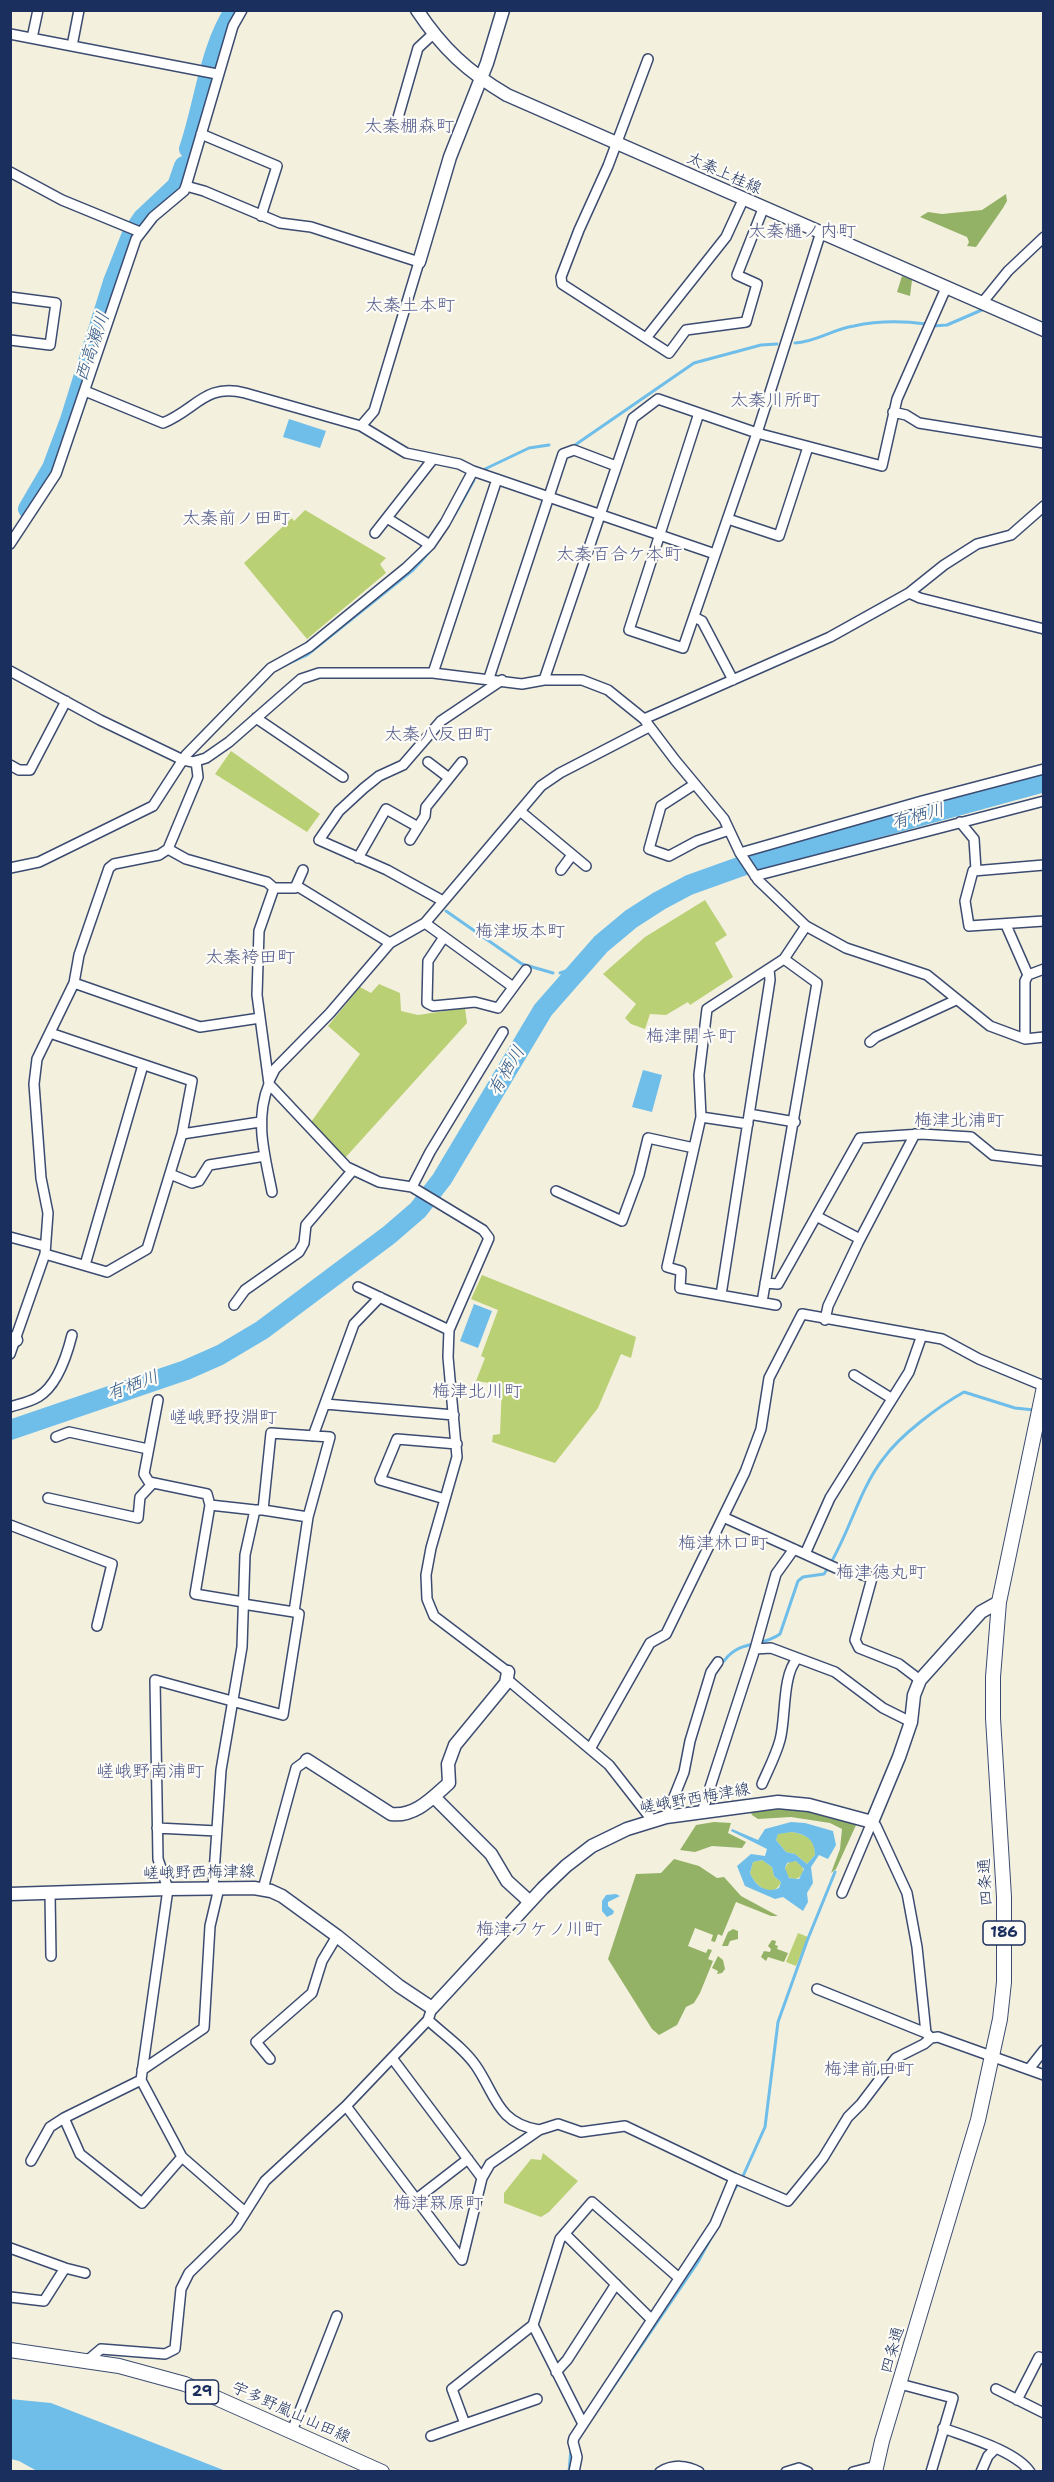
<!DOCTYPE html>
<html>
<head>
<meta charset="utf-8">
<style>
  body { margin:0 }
  #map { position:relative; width:1054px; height:2482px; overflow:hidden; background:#f4f0de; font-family:"Shantell Sans",sans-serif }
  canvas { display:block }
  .frame { position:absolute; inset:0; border:12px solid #1b2f5e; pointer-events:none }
</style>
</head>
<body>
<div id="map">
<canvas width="1054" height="2482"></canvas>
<div class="frame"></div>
</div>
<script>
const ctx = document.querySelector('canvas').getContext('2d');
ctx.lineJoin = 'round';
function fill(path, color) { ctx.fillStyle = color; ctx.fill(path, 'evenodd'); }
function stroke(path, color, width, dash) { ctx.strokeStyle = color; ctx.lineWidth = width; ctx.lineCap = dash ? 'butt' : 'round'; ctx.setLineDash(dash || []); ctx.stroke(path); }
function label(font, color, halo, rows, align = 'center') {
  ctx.font = font + ' "Shantell Sans","Klee One",sans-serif'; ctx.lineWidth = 4.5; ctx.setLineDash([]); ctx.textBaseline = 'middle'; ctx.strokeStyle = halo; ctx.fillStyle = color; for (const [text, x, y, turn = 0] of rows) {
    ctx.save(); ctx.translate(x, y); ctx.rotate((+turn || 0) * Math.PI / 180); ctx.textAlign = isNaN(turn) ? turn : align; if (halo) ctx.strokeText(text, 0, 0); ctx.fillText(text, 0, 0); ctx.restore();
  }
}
fill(new Path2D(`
  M305 510 386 558 380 564 386 573 307 639 244 563 292 518 294 521Z
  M231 751 320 814 307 832 215 774Z
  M705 900 727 935 715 943 733 977 690 1005 688 1002 666 1015 650 1014 645 1029 631 1024 625 1018 636 1004 603 974 645 937Z
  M379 984 400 993 401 1011 418 1015 465 1008 467 1023 345 1158 311 1122 360 1054 328 1026 360 987 371 993Z
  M482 1275 636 1337 631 1358 621 1354 598 1408 555 1463 492 1442 493 1435 500 1434 502 1385 476 1381 485 1358 481 1356 498 1310 471 1299Z
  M792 1832C805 1834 816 1839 815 1855L807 1864 795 1854 786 1852 776 1840 778 1833Z
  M762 1860 772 1867 774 1876 781 1882C773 1900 755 1886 750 1873L753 1862Z
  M785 1870a9 9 0 1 1 18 0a9 9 0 1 1-18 0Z
  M798 1933 808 1937 796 1966 786 1962Z
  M543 2153 578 2181 549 2212 541 2217 504 2203V2193L531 2159 541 2160Z`), '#bad074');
fill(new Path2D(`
  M1006 194 1007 201 1003 208 976 247 967 246 969 242 967 237 920 217 928 212 942 214 982 210Z
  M902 276 912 280 910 296 897 292Z
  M779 1807 823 1814 857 1823 836 1869 831 1873 840 1849 842 1829 830 1823 791 1817 758 1819 752 1815 750 1811Z
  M714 1822 731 1823 728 1833 746 1842 742 1848 712 1846 695 1852 680 1850 696 1825Z
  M674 1859 699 1866 717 1878 724 1877 741 1896 778 1916H771L736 1902 722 1936 718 1934 715 1942 711 1941 713 1935 695 1928 688 1946 706 1953 708 1949 712 1950 708 1959 713 1961 700 1993 694 2003 686 2007 677 2025 659 2035 652 2029 608 1959 636 1874 661 1873Z
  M733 1929 738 1931V1939L730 1941 728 1946H722L728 1932Z
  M772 1940 776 1941 775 1945 778 1946 777 1949 788 1953 784 1962 768 1957 766 1961 761 1957 764 1951 770 1952 771 1949 768 1946Z
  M718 1956 723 1960 725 1969 722 1973 717 1974 718 1971 712 1968Z`), '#93b266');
fill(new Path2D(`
  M289 419 326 431 320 448 283 437Z
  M643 1070 662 1075 652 1112 632 1107Z
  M474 1304 492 1311 478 1348 460 1341Z
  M791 1822 805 1823 833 1831 836 1845 828 1859 819 1855 811 1867 813 1883 807 1893 808 1902 803 1911 783 1897 775 1899 745 1886 737 1866 751 1854 765 1856 767 1849 731 1831 732 1829 758 1840 765 1829ZM792 1832C805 1834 815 1839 815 1855L807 1864 795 1854 786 1852 776 1840 778 1834ZM762 1860 772 1867 774 1876 781 1882 779 1888C765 1894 755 1885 750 1873L753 1862ZM796 1861 804 1869 799 1879 789 1878 785 1868 787 1863Z
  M616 1894 620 1896 608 1902V1906L614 1911 613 1914 607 1917 602 1911V1901L606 1895Z
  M10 2399 51 2403 226 2471H37L19 2461 11 2459Z`), '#6fbeea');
stroke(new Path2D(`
  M933 326 947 325 984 309
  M795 343C816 342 833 329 854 326 877 321 903 321 926 324
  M575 445 694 363 761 345 777 344
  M485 469 529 448 549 445
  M281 667 307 655 413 570C440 543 456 513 474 480
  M446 911 522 964 553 973
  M560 973 578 967
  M724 1661C740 1639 761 1648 780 1634L798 1581 803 1577 824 1574C848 1539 858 1491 883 1459 900 1435 939 1406 964 1392L1015 1408 1034 1410
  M734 2190 743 2176 765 2127 778 2022 807 1941 835 1872
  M580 2436 698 2262 712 2236
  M569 2472 571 2448`), '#6fbeea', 3);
stroke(new Path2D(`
  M189 149C204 106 209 48 235 10
  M28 509 52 468 70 420 113 282 132 234 143 218 177 186 184 166
  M10 1430 186 1370 220 1355 262 1330 389 1235 418 1210 442 1179 543 1010 601 944 631 919 659 901 689 885 756 861 1044 782`), '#6fbeea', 20);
const street = new Path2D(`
  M10 34 217 74
  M32 38 38 10
  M72 46 79 10
  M648 59 608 166 579 230 561 277 562 284 669 353 686 330 746 322 757 284 737 275 763 209
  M397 121 418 48 433 34
  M201 134 277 166 261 216
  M10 172 62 200 140 232
  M186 186 204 191 280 223 311 227 419 262 374 411 361 426
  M10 297 56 303 50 345 10 340
  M982 303 1008 271 1044 237
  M646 338 726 237 743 200
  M85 391 163 423C197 409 205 383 245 393L361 426 406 453 459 464 473 471 715 554
  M893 412 906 415 919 423 1044 443
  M699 413 629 630 683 648 757 433 821 232
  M387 518 430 545
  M728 519 779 536 808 447
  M375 533 433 459
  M10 544 56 474 136 239 153 217 184 191 186 186 233 26 242 10
  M909 593 920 598 1044 629
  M694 617 702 621 733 680
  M10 671 100 720 183 760 193 762 206 758 229 742 301 679 319 673H433L522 684 544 680H582L608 690 644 719 675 760 724 819 740 853 758 880 806 926 846 948 927 975 990 1026 1025 1039 1044 1037
  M433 673 497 479
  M489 678 563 454 574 450 616 466
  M544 680 633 418 658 399 757 433 882 466 897 399 946 288
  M256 718 343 777
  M644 719 830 637 909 593 944 565 977 544 1011 535 1044 506
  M428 762 449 778
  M10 765 19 770H30L66 701
  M695 784 661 806 649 849 669 856 697 841 729 830
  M520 811 586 866
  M960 822 974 839 976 870
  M410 840 425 816 426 807 462 762
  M168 849 186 859 267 882 274 888 259 931 257 995 269 1084C254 1120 265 1156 272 1192
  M740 853 922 801 1044 769
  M358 858 386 809 418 827
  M1044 865 973 871 965 901 969 926 1044 921
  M10 868 39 862 153 806 186 755 271 668 309 647 406 568 430 545 445 523 473 471
  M561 870 572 855
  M755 876 1044 801
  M297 886 390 943
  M274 888H295L303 870
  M443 901 387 870 319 840 339 811 364 788 379 776 403 765 441 721 502 680
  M425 923 513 987
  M1006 925 1028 975 1025 981V1039
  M444 937 428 961 427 1003 433 1006 475 1002 498 1008 526 970
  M1028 975 1044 969
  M74 983 200 1027 260 1018
  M870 1042 876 1037 956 1000
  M269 1081 275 1069 330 1013 390 943 425 923 541 786 560 773 649 727
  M269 1084 347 1167 379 1182 412 1187 483 1230 489 1238 449 1330 448 1357 457 1457 431 1548 426 1575 427 1599 434 1616 508 1672
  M749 1114 795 1122
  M701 1117 748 1124
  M182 1134 260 1122
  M170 1174 192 1183 199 1181 209 1165 265 1156
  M412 1187 430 1152 503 1032
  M556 1191 622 1221 639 1175 648 1138 694 1148
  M816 1216 860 1239
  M10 1237 44 1246
  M45 1254 107 1272 147 1249 182 1134 192 1081 50 1033
  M85 1265 143 1065
  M765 1283 778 1284 860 1138 921 1134 971 1137 993 1155 1044 1161
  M358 1287 449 1330
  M721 1295 770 980 769 969
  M762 1302 817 983 784 959
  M234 1305 245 1290 299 1252 304 1243 306 1225 353 1170
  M776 1305 680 1288 681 1271 667 1267 701 1117 699 1075 707 1009 784 959 806 926
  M825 1320 828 1306 858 1243 915 1134
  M10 1354 45 1254 48 1213 41 1178 34 1084 37 1059 74 983 79 955 109 868 114 864 159 855 168 849 198 777 196 761
  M854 1375 891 1398
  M158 1400 144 1474 149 1482 207 1494 210 1505 195 1594 243 1602
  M325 1404 454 1415
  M10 1407C19 1404 30 1402 38 1397 57 1386 67 1355 72 1335
  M313 1436 354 1324 380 1297
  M56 1437 69 1432 148 1449
  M48 1498 138 1518 140 1497 153 1483
  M445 1499 380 1480 397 1439 457 1444
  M210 1505 255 1510
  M723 1517 838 1569H845L872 1578 855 1640 859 1648 899 1664 920 1680
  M10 1525 112 1564 97 1626
  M805 1554 830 1498 909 1372 922 1335
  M243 1604 294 1612
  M755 1649 771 1648 835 1672 883 1708 911 1722
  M508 1680 609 1765 652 1820
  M590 1749 650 1643 666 1634 745 1472 761 1429 769 1378 802 1314 942 1339 979 1359 1044 1386
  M762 1784C768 1770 776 1755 780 1740 786 1719 782 1675 797 1659
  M702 1812 755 1649 776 1574 794 1549
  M666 1817 684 1772 690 1741 711 1672 718 1662
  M157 1828 217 1831
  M213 1888 221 1770 242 1647 245 1555 255 1510H263
  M263 1889 296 1768 307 1760
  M842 1893 872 1822 876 1826 907 1893 917 1947 926 2033 931 2038
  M50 1894 51 1956
  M817 1989 926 2033
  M428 2020C443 2034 464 2048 476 2066 496 2095 497 2123 539 2130
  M392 2058 482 2178
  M270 2059 256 2042 312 1993 322 1961 337 1936
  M1029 2069 1044 2050
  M142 2070 204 2028 210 1926 219 1888
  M141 2080 64 2118 80 2154 142 2203 182 2157
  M346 2106 462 2260
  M31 2161 50 2127 64 2118
  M734 2178 788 2201 823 2158 848 2117 861 2104 896 2058 924 2044 931 2038 938 2037 1044 2075
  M415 2200 468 2159
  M245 2212 182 2157 141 2080 168 1889 158 1859 155 1680 283 1715 299 1614 294 1612 308 1517 330 1437 271 1433 263 1510 308 1517
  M565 2234 651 2319
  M10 2248 65 2268 85 2273
  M462 2260 482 2178 490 2164 539 2130 558 2124 581 2132 625 2126 734 2178 715 2224 574 2438 573 2442 577 2457 574 2472
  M10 2297 44 2301 65 2268
  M533 2325 583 2424
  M88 2360 101 2349 165 2354 175 2349 181 2289 189 2273 236 2227 265 2181 346 2106 428 2020 432 2008
  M556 2372 567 2360 616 2284
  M900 2384 953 2398 931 2472
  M996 2389 1044 2413
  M537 2399 465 2424 452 2389 533 2325 560 2239 592 2202 679 2278
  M1017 2400 1039 2357 1044 2359
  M943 2428C967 2437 1016 2451 1030 2472
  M292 2431 337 2316
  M431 2436 465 2424
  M660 2472C673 2464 687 2465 699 2472
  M786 2472 799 2468 808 2472
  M853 2472 876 2466
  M981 2472 988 2456 995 2449`);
const secondary = new Path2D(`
  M417 10C442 48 468 72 507 95L1044 330
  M419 262 450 157 487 63 503 10
  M10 1338 16 1340
  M307 1760 391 1814C415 1817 432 1798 449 1783L448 1764 455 1745 506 1683 508 1672
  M434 1797 491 1854 507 1881 530 1902
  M10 1894 168 1889 254 1888 271 1891 282 1896 337 1936 399 1986 432 2008 543 1888 566 1866 592 1846 627 1829 666 1817 778 1802 809 1805 872 1822 899 1757 911 1722 914 1695 920 1680 981 1612 999 1602`);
const primary = new Path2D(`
  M10 2350 119 2366 185 2384 382 2472
  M875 2472 882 2441 978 2120 1000 2019 1004 1982V1897L993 1718V1677L999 1602 1044 1387`);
stroke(street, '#3c4c71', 12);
stroke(secondary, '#3c4c71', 15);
stroke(primary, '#3c4c71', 16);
stroke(street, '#fff', 9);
stroke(secondary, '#fff', 12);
stroke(primary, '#fff', 14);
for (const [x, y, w] of [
  [1004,1933,42],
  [202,2392,33]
]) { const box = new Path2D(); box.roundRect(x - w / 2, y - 12, w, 24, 4.5); ctx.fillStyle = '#fdfcf7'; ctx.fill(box); stroke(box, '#1b2f5e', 1.5); }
label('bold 15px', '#1b2f5e', null, [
  ["186",1004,1933],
  ["29",202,2392]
]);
label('16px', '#1b2f5e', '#fdfcf7', [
  ["太秦上桂線",724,174,24],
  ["嵯峨野西梅津線",695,1799,-10],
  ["嵯峨野西梅津線",199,1873,-1],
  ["四条通",986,1882,-93],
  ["四条通",893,2350,-74],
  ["宇多野嵐山山田線",291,2413,24]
]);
label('18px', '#525a8a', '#fdfcf7', [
  ["太秦棚森町",409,127],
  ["太秦樋ノ内町",802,232],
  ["太秦土本町",410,306],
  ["太秦川所町",775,401],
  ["太秦前ノ田町",236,519],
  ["太秦百合ケ本町",619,555],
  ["太秦八反田町",438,735],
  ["梅津坂本町",520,932],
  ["太秦袴田町",250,958],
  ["梅津開キ町",691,1037],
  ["梅津北浦町",959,1121],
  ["梅津北川町",477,1392],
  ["嵯峨野投淵町",223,1418],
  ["梅津林口町",723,1544],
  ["梅津徳丸町",881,1573],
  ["嵯峨野南浦町",150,1772],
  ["梅津フケノ川町",539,1930],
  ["梅津前田町",869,2070],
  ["梅津罧原町",438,2204]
]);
label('italic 18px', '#345a88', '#fdfcf7', [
  ["西高瀬川",93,347,-71],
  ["有栖川",918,817,-15],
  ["有栖川",507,1071,-59],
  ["有栖川",133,1386,-20]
]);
</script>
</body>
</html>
